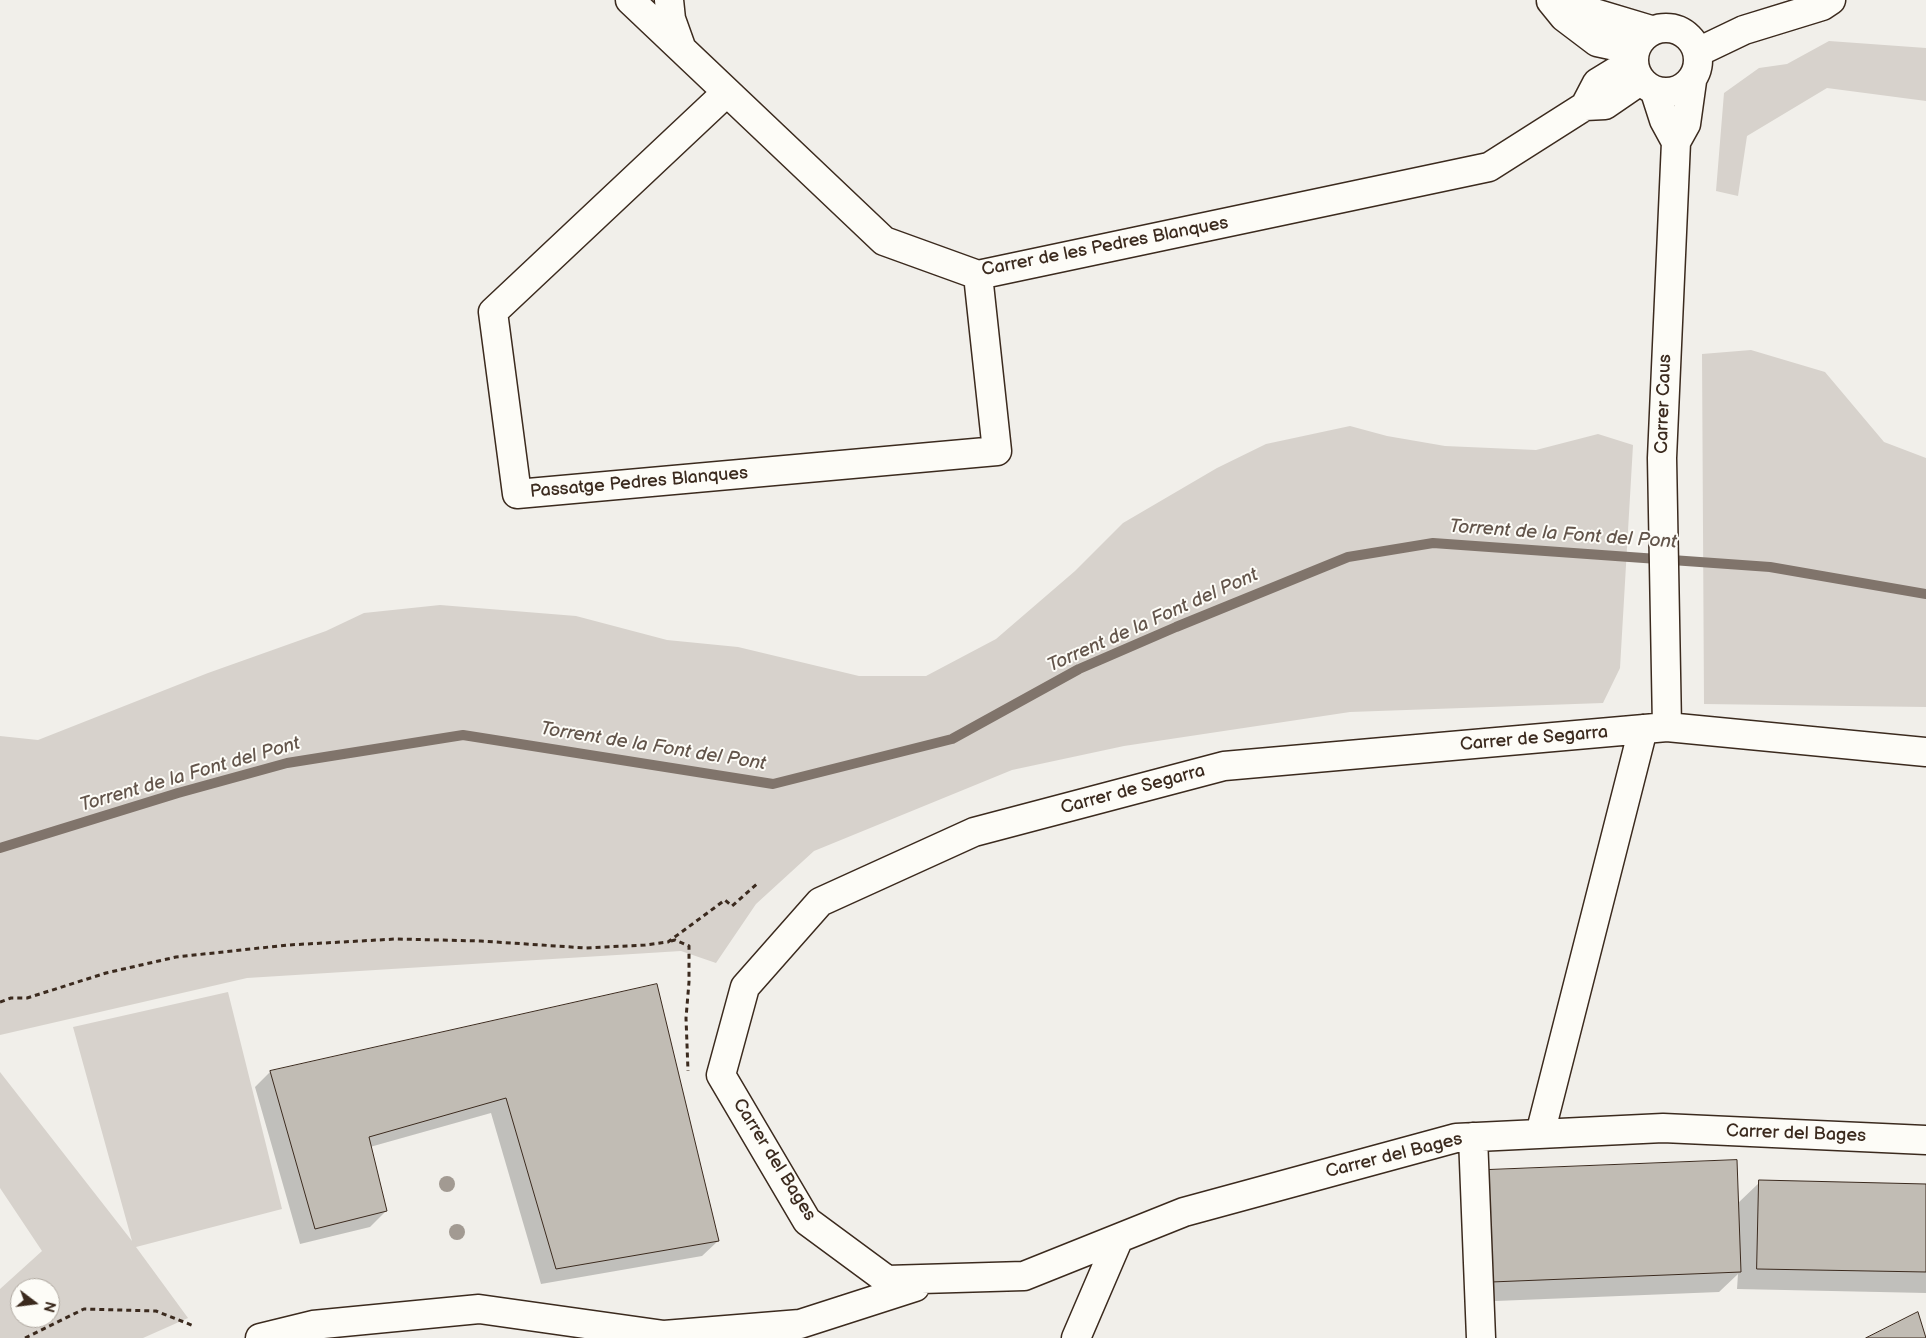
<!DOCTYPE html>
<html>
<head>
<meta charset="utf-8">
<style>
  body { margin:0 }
  #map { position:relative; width:1926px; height:1338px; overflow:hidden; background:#f1efea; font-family:"Balsamiq Sans",sans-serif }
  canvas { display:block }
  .north { position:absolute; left:10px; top:1278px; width:50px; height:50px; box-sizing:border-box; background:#fdfcf7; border:1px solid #afa8a0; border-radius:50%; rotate:105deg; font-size:14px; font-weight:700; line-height:20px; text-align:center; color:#3b2a1e }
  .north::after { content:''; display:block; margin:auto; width:18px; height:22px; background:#3b2a1e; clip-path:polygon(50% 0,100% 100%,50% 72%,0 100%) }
</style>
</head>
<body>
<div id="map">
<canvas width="1926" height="1338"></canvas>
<div class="north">N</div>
</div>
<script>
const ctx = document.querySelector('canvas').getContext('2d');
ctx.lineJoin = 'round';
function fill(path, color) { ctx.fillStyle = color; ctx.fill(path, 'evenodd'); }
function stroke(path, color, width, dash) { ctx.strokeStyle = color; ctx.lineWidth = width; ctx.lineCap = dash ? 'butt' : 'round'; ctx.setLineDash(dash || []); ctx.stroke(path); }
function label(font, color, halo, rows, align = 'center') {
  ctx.font = font + ' "Balsamiq Sans",sans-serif'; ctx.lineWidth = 4; ctx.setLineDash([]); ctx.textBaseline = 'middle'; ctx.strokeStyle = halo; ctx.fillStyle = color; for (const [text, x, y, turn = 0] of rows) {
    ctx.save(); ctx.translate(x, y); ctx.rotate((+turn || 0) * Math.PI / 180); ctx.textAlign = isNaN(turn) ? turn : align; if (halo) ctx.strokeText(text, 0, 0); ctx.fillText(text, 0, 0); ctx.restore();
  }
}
fill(new Path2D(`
  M1829 41 1926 48V101L1827 88 1747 136 1738 196 1716 191 1724 93 1759 68 1787 64Z
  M1751 350 1825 372 1884 442 1926 458V707L1704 704 1702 354Z
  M1350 426 1387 436 1445 446 1536 450 1598 434 1633 445 1620 668 1603 703 1350 712 1124 746 1012 770 814 851 756 904 716 963 681 951 247 978 0 1035V736L38 740 208 673 326 631 364 613 440 605 576 616 667 640 738 647 859 676H926L996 639 1075 571 1123 523 1217 468 1266 444Z
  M228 992 282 1209 136 1247 188 1318 143 1338H0V1289L42 1251 0 1188V1072L132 1241 73 1027ZM20 1288H50V1318H20Z`), '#d7d2cc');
fill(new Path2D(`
  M656 985 718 1241 702 1256 541 1284 491 1113 370 1147 386 1211 370 1227 300 1244 255 1087 270 1072Z
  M1760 1182 1926 1185V1293L1737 1289 1738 1274 1719 1292 1471 1302 1467 1192 1737 1204Z`), '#0003');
stroke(new Path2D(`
  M0 848 178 793 287 763 463 735 773 784 952 739 1079 669 1176 627 1348 557 1433 543 1770 567 1926 594`), '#80746b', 10);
const building = new Path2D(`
  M657 984 719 1241 556 1269 506 1098 369 1137 387 1211 315 1229 270 1071Z
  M1737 1160 1741 1272 1491 1282 1487 1170Z
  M1759 1180 1926 1184V1272L1757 1269Z
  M1918 1312 1926 1338H1866Z`);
fill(building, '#c1bcb4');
stroke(building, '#3b2a1e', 1);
const street = new Path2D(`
  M630 0 884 241 978 275 1489 167 1585 106 1597 83 1633 61
  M669 0 671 19 681 47
  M1551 0 1651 30
  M1551 1 1564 17 1597 42 1634 50
  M1634 60a32 32 0 1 1 64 0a32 32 0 1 1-64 0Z
  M1698 52 1744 30 1822 6 1831 0
  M727 92 493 312 517 494 997 451 978 275
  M1655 92 1664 120 1676 142
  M1585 106 1605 105 1640 81
  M1667 727 1662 458 1676 142 1686 124 1692 81
  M1926 752 1667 727 1224 766 974 832 820 902 745 987 721 1075 807 1221 887 1280 1024 1276 1184 1212 1456 1138 1663 1128 1926 1140
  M1540 1134 1643 729
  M1473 1137 1481 1338
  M260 1338 313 1325 479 1309 664 1335 800 1324 915 1287
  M1076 1338 1119 1238`);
stroke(street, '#3b2a1e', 31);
stroke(new Path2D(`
  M671 941 675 940 689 946V982L686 1018 688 1071
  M0 1002 11 998H27L106 973 176 957 288 945 396 939 481 941 586 948 645 945 668 942 725 900 732 906 758 883
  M25 1338 84 1309 156 1311 194 1326`), '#3b2a1e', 3, [5, 4]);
stroke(street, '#fdfcf7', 28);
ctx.fillStyle = '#a29a92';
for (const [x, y] of [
  [447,1184],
  [457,1232]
]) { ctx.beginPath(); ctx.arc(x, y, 8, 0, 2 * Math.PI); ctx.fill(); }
label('18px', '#3b2a1e', '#fdfcf7', [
  ["Carrer de les Pedres Blanques",1105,247,-11],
  ["Carrer Caus",1664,404,-88],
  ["Passatge Pedres Blanques",639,483,-5],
  ["Carrer de Segarra",1534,739,-5],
  ["Carrer de Segarra",1133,790,-15],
  ["Carrer del Bages",1796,1134,2],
  ["Carrer del Bages",1394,1156,-14],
  ["Carrer del Bages",774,1160,58]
]);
label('italic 19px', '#63554b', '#fdfcf7', [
  ["Torrent de la Font del Pont",1563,535,4],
  ["Torrent de la Font del Pont",1153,621,-24],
  ["Torrent de la Font del Pont",653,747,9],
  ["Torrent de la Font del Pont",190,775,-16]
]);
</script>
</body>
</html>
